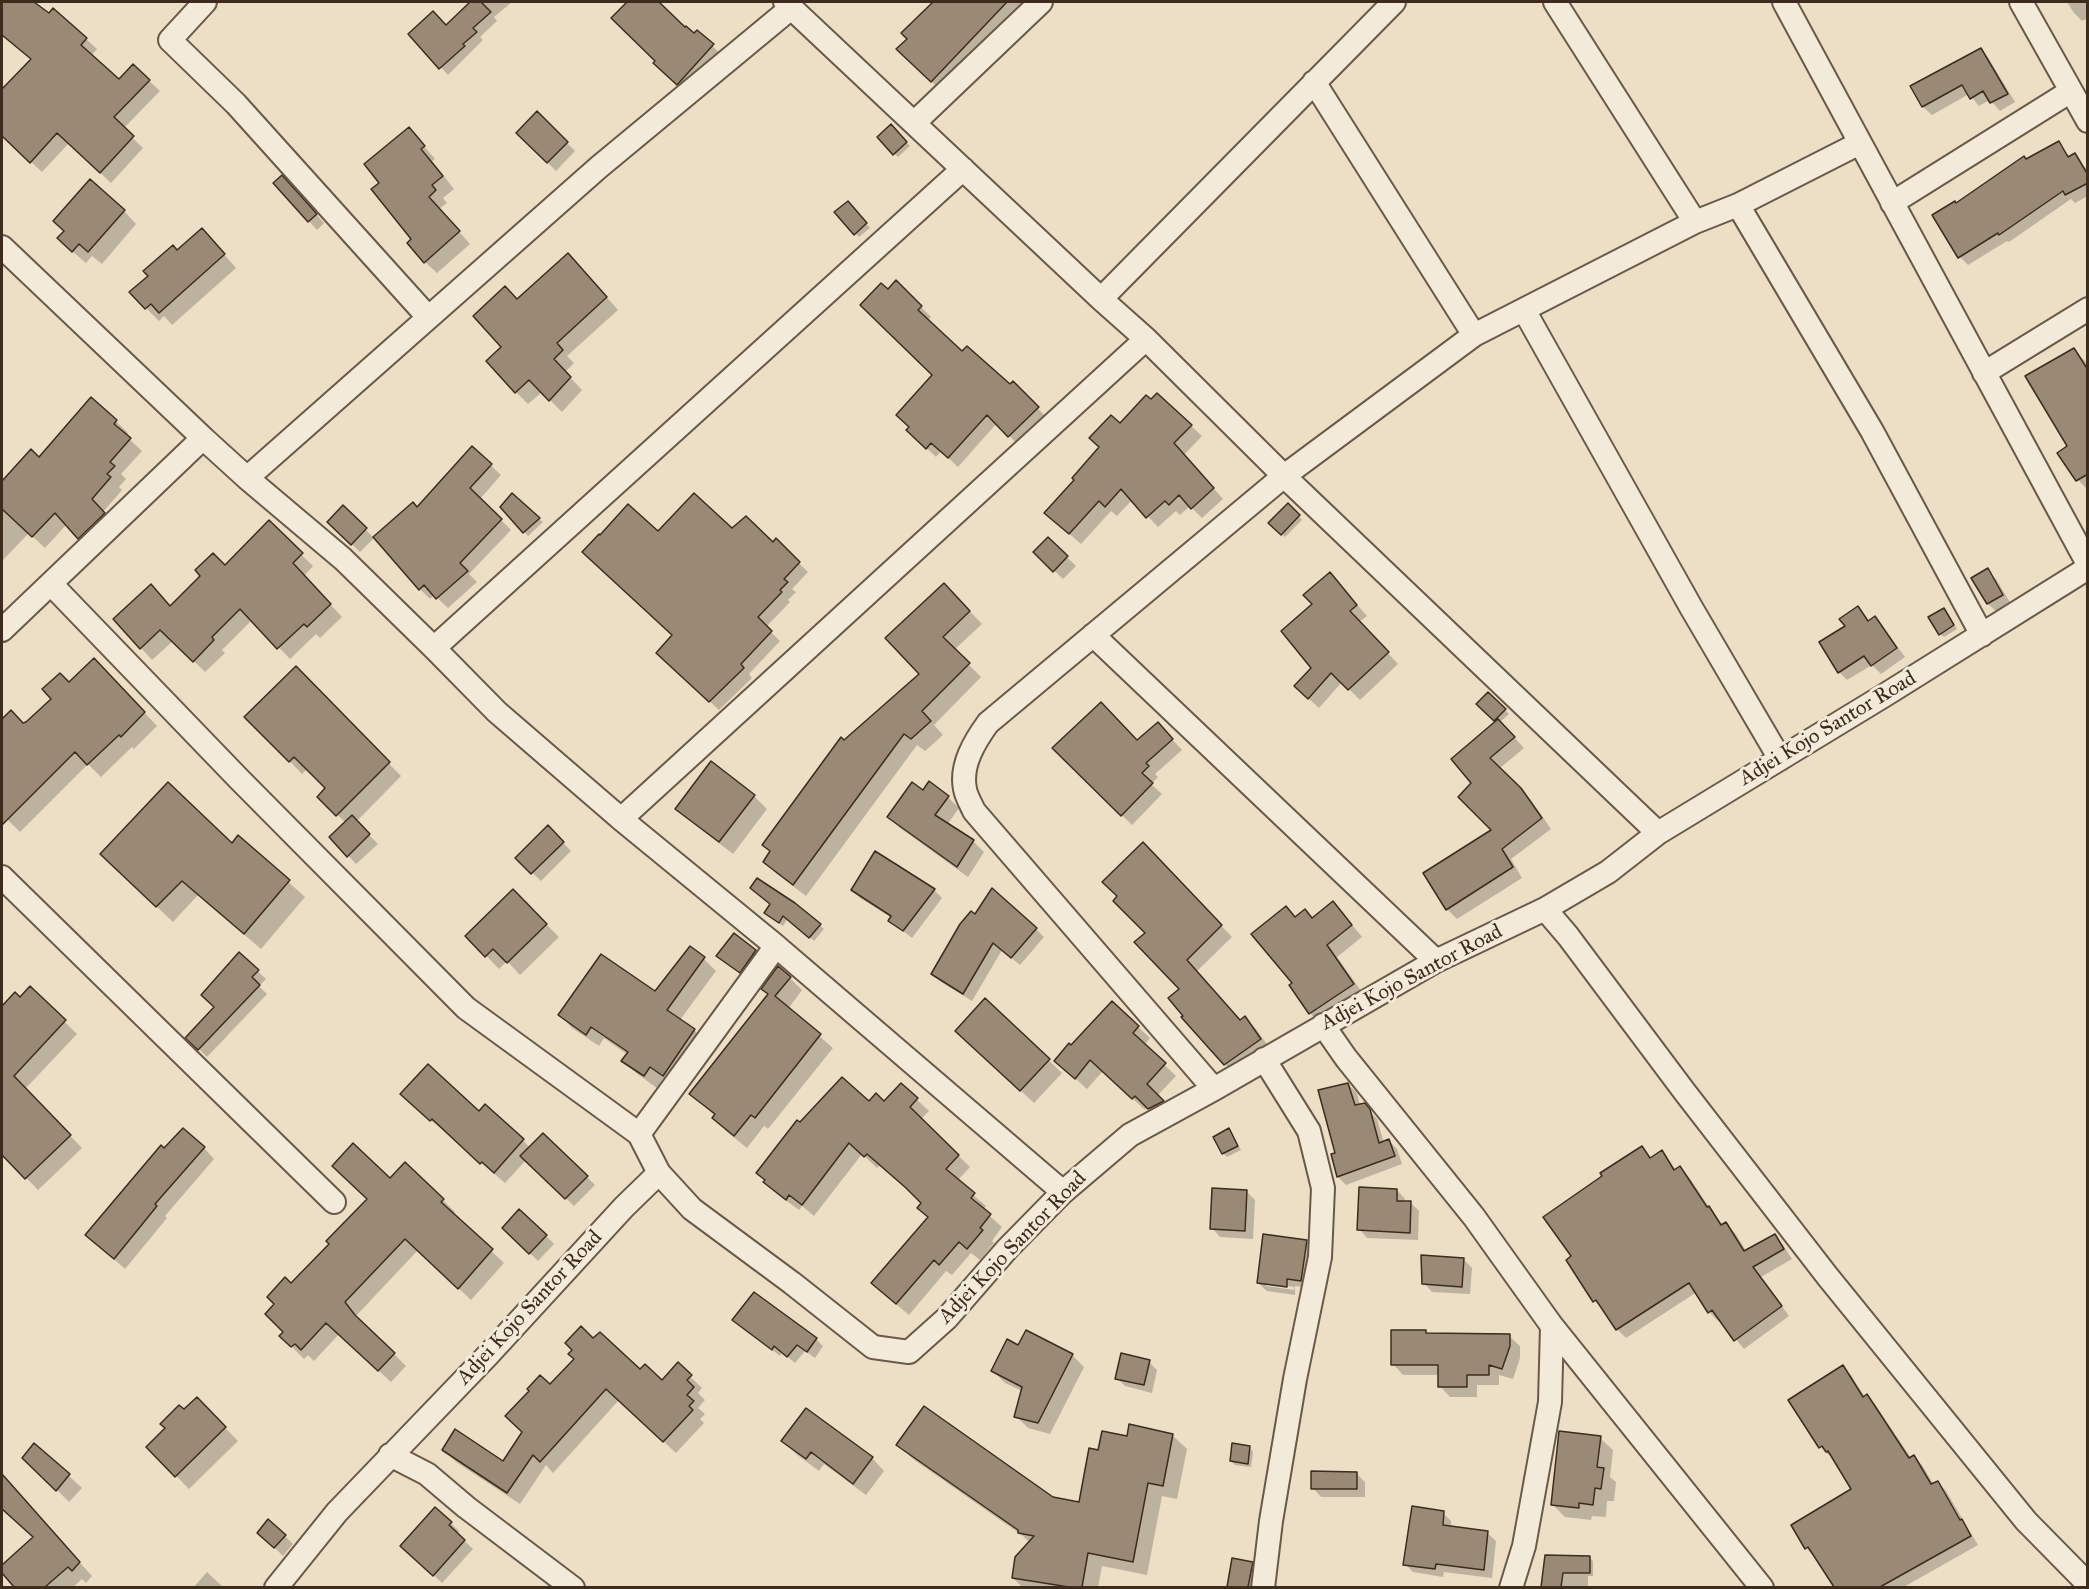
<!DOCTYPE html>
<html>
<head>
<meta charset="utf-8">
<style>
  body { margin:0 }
  #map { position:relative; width:2089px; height:1589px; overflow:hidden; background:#eddfc6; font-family:"IM FELL Great Primer",serif }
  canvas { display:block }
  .frame { position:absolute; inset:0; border:3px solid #3d2c1e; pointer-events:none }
</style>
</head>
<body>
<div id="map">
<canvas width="2089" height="1589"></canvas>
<div class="frame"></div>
</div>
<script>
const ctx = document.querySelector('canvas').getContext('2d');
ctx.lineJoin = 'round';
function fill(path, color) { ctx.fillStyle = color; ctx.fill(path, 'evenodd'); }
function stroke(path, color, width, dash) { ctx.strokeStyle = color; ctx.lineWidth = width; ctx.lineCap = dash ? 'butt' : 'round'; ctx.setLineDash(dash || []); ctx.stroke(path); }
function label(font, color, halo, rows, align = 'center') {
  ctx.font = font + ' "IM FELL Great Primer",serif'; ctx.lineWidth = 6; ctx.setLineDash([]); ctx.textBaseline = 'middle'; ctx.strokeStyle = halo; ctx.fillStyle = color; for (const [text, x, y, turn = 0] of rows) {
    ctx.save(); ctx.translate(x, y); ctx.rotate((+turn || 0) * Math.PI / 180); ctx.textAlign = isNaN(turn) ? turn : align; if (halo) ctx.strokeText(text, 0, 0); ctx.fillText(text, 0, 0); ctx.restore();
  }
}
fill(new Path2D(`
  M2 2H32L49 16 86 39 97 49 91 56 119 81 133 66 160 91 123 129 143 148 111 183 69 143 42 172 2 135V97L32 60 2 34Z
  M472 2H512L494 17 497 21 480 37 483 40 448 75 410 34 446 26Z
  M629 2H657L685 29 695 35 697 32 721 54 686 92 663 72 657 61 613 18Z
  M943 2H1023L940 90 899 49Z
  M2067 2H2088V18L2082 21 2074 13Z
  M1981 50 1989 59 2015 102 2000 111 1990 100 1979 106 1969 94 1932 115 1923 107 1912 87Z
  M537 113 575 151 556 171 518 133Z
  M891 127 910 146 898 157 879 138Z
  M409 129 435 159 432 161 454 189 443 198 447 203 439 209 470 244 437 273 425 262 414 239Z
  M2059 143 2070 157 2075 155 2088 171V196L2075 203 2071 199 2009 242 2007 241 1968 265 1960 257 2026 161Z
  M275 183 290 185 324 223 317 230Z
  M848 203 870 228 859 237 836 213Z
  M124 211 136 224 102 264 92 256 86 263 72 251 65 232Z
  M214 243 236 268 172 325 164 316 159 321 146 308 177 252Z
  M580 267 618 310 567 356 574 363 565 372 582 390 562 412 542 392 528 404 516 392 503 347 517 300Z
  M896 282 931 317 927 321 962 353 1010 386 1013 383 1047 418 1019 446 997 423 958 467 941 451 936 457 918 440 934 376 888 291Z
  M2074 350 2088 364V490L2078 480 2069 447Z
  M116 421 128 433 126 436 142 451 121 474 126 479 119 487 122 490 103 512 116 526 91 550 67 524 45 548 29 533 2 561V483L31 452 39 459Z
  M1120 425 1191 426 1202 436 1184 455 1223 499 1202 518 1190 506 1180 515 1176 511 1158 527 1132 500 1117 516 1111 511 1081 544 1057 523 1076 480Z
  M472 448 501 475 480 499 511 530 469 574 477 582 448 608 434 595 430 599 420 589Z
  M512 495 543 522 528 536 502 507Z
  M1288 505 1302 520 1285 537 1270 523Z
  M343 507 374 538 360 552 329 522Z
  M269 523 313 566 304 576 342 617 320 638 316 634 290 659 252 620 222 650 225 653 205 672 173 641 152 660 141 648 171 607 225 568Z
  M731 530 773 544 776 541 808 572 792 589 796 592 788 600 790 602 766 627 780 641 749 674 752 678 719 710 667 662 674 636 658 534Z
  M1048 539 1076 566 1063 579 1035 552Z
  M1987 570 1996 579 2011 604 1997 612 1988 604 1973 578Z
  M1340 585 1367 616 1359 622 1398 664 1360 700 1342 682 1319 708 1307 697 1313 668Z
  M957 598 982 624 954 650 981 677 934 725 943 735 925 751 917 745 806 896 777 874 765 862 844 741 921 674Z
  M1858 608 1870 622 1875 618 1883 627 1905 657 1881 674 1872 665 1847 680 1839 672 1847 627Z
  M1947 613 1957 629 1944 637 1940 634Z
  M296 669 401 776 356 822 378 844 356 864 331 837 346 823 319 797 327 788 308 768 302 774 247 717Z
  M107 673 157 726 134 749 132 747 101 777 88 764 20 832 2 814V722L11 712 23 725 69 684Z
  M1488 694 1509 714 1500 722 1524 748 1499 769 1531 800 1551 829 1511 859 1522 878 1457 919 1447 909 1494 830 1473 783 1497 722 1478 704Z
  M1167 734 1182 750 1155 774 1158 777 1151 784 1162 794 1132 825 1054 748 1137 742Z
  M712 763 754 796 767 809 733 854 690 821 677 809Z
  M924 792 948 797 959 808 947 825 973 841 984 852 968 877 900 828 889 817Z
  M548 827 571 851 541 881 517 858Z
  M238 837 305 897 261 949 198 895 173 922 118 870 232 845Z
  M876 853 934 890 942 898 912 938 890 921 892 918 860 898 852 890Z
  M1154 855 1232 937 1196 972 1240 1022 1245 1018 1256 1029 1271 1050 1236 1075 1225 1064 1147 933Z
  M513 891 559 937 520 975 507 961 499 969 467 936Z
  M794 904 824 929 814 941 788 918 783 926 766 913Z
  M1344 915 1362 937 1337 957 1364 995 1322 1025 1310 1013 1291 986 1294 984 1296 918 1313 919Z
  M961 925 1036 929 1044 937 1020 965 1002 950 972 1001 941 982 932 974Z
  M734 935 764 959 748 980 718 956Z
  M239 954 266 979 259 986 267 994 207 1057 188 1038 216 1007Z
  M704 959 716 971 680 1020 694 1030 706 1043 676 1087 663 1078 657 1088 636 1073 623 1061 628 1055 604 1038 599 1046 572 1028 560 1015 656 993Z
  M790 978 802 990 788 1009 833 1048 768 1129 764 1126 747 1148 726 1131 714 1118 715 1116 691 1094Z
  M30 988 77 1034 25 1089 82 1148 38 1190 2 1153V1055L4 1052 2 1050V1008L15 994 20 999Z
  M985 1000 1062 1073 1034 1103 970 1043Z
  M1112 1003 1150 1038 1144 1045 1176 1076 1157 1096 1174 1113 1161 1120 1148 1107 1145 1110 1103 1071 1087 1089 1068 1072 1071 1047Z
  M901 1085 929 1111 921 1119 970 1167 957 1181 986 1206 983 1210 1002 1227 992 1241 994 1243 980 1260 971 1253 952 1275 946 1271 909 1315 885 1295 929 1217 923 1204 880 1165 877 1168 862 1154 814 1216 802 1206 799 1210 777 1194 758 1173 801 1124 869 1104 884 1103Z
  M1349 1085 1357 1093 1360 1106 1364 1105 1377 1119 1384 1143 1389 1141 1397 1149 1402 1164 1346 1185 1338 1177 1333 1155 1337 1154 1320 1092Z
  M413 1105 523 1140 530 1148 543 1135 595 1185 574 1206 526 1160 505 1183Z
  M1229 1130 1241 1150 1227 1157 1223 1153Z
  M204 1148 214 1159 165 1216 167 1218 125 1269 87 1235 164 1151Z
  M1642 1148 1652 1159 1662 1152 1676 1170 1680 1168 1689 1177 1711 1210 1723 1225 1726 1224 1735 1233 1747 1252 1774 1236 1783 1245 1792 1259 1761 1277 1789 1316 1744 1349 1720 1319 1718 1321 1709 1312 1697 1292 1626 1338 1617 1329 1604 1309 1594 1301 1573 1257Z
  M390 1180 443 1200 455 1212 453 1214 504 1263 471 1300 418 1250 356 1316 406 1366 391 1382 339 1334 314 1361 308 1355 304 1359 281 1336 285 1332 291 1285Z
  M1397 1190 1405 1199V1203H1411L1419 1211 1418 1240 1367 1238 1359 1229Z
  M1246 1191 1255 1200 1253 1239 1220 1237 1212 1228Z
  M504 1228 546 1236 554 1244 538 1261Z
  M1307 1241 1315 1250 1309 1288 1295 1286V1295L1267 1291 1258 1283ZM1266 1283 1294 1287V1290L1266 1286Z
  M1463 1259 1472 1268 1470 1294 1432 1292 1424 1283Z
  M734 1320 816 1339 823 1346 815 1358 805 1351 795 1363 782 1352 780 1356Z
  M1425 1331 1429 1335 1509 1336 1520 1346V1358L1513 1379 1499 1375V1385H1477V1397H1450L1440 1386V1375H1403L1393 1364Z
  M593 1340 640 1371 662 1382 678 1365 702 1388 698 1393 705 1400 698 1408 705 1414 700 1419 704 1423 676 1453 619 1400 553 1473 546 1465 520 1504 456 1462 444 1450 504 1463 550 1386Z
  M1019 1347 1072 1355 1084 1367 1050 1434 1028 1428 1016 1416 1022 1391 1005 1383 993 1371Z
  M1149 1362 1157 1370 1152 1393 1125 1386 1117 1378Z
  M1843 1367 1851 1375 1865 1397 1866 1396 1875 1404 1911 1458 1914 1457 1922 1465 1934 1485 1938 1482 1946 1491 1978 1545 1902 1588H1835L1815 1557 1806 1548 1853 1490 1830 1454 1829 1455 1820 1447 1790 1400Z
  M197 1399 238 1441 189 1489 148 1447Z
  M1172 1435 1187 1449 1177 1499 1162 1496 1147 1575 1102 1566 1098 1588H1023L1013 1578 1030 1543 1023 1536 913 1459 898 1445 1052 1498 1080 1504 1099 1452 1128 1437Z
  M1600 1438 1613 1450 1610 1477 1616 1482 1614 1501H1607L1606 1517 1592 1516 1591 1520 1565 1517 1552 1504Z
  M783 1441 872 1458 884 1471 866 1495 824 1464 819 1471 796 1454Z
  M35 1445 82 1488 69 1502 24 1457Z
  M1250 1448 1253 1452 1251 1467 1235 1465 1231 1461Z
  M1356 1473 1365 1482V1497H1321L1313 1488Z
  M4 1480 92 1576 86 1583 82 1579 72 1588H16L2 1571V1567L34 1538 2 1509V1483Z
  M436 1509 459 1531 457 1534 473 1549 442 1583 411 1554Z
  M1443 1513 1451 1521V1528L1487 1533 1496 1541 1492 1578 1444 1572 1443 1577 1413 1572 1405 1564Z
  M259 1532 285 1536 293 1544 283 1556Z
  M1546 1556 1589 1557 1593 1561V1576H1588V1588H1543Z
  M1233 1560 1252 1563 1260 1572 1257 1588H1228Z
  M207 1572 224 1588H193Z`), '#0003');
const building = new Path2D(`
  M2 2H34L49 13 53 8 87 38 81 45 119 79 133 64 150 80 114 117 134 136 100 173 57 133 30 163 2 136V89L31 59 2 35Z
  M470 2H481L491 12 473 28 477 32 463 44 465 46 439 69 408 34 433 11 446 25Z
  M627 2H659L685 27 686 26 694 33 697 30 714 44 677 85 653 63 655 61 611 18Z
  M933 2H1007L931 82 896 49 907 39 901 33Z
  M1981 48 2008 94 1990 103 1983 91 1970 99 1962 85 1922 107 1910 86Z
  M537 111 568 142 547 163 516 133Z
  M891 124 907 142 893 155 877 137Z
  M409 127 425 146 421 149 443 176 432 185 436 190 429 197 460 231 424 263 407 243 411 239 371 189 379 183 364 164Z
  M2059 141 2068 157 2075 153 2088 175V183L2065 195 2063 191 1999 235 1998 233 1958 258 1932 215 1955 201 1956 203 2024 156 2026 159Z
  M282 175 317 214 308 222 273 183Z
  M90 179 125 210 88 252 79 244 72 252 57 238 64 231 53 221Z
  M848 201 867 223 854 235 834 212Z
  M202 228 225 254 159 313 151 304 145 309 129 292 148 276 143 271 173 245 177 250Z
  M568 253 607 297 557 343 563 350 554 359 571 377 549 401 529 380 515 393 486 361 501 347 473 316 505 286 517 299Z
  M896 280 922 306 918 310 962 351 967 346 1010 384 1013 381 1039 407 1008 437 987 415 948 458 931 443 926 449 906 430 909 427 896 415 932 375 860 305 881 283 888 289Z
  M2074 348 2088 370V474L2076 481 2057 453 2067 446 2025 376Z
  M1157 393 1192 425 1174 443 1214 488 1191 509 1179 495 1169 505 1165 501 1146 518 1121 489 1105 507 1099 501 1069 534 1044 513 1074 480 1072 478 1099 447 1089 438 1111 415 1120 423 1146 395 1151 399Z
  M91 397 117 420 114 424 131 438 110 462 115 466 107 474 111 477 92 499 105 513 78 539 55 513 32 537 2 509V481L31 449 39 457Z
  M472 446 492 464 470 488 502 519 460 563 468 571 436 599 424 585 419 590 373 537 413 502 417 507Z
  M512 493 540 518 523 533 500 507Z
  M694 493 732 528 746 516 773 542 776 538 800 562 784 579 788 582 780 590 782 592 758 617 772 631 741 664 744 668 709 702 656 653 672 635 582 552 599 534 600 535 628 504 658 531Z
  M1288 503 1300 515 1281 535 1268 523Z
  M343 505 367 528 351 545 327 522Z
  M269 520 303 553 293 563 331 604 307 627 304 624 277 649 240 609 212 637 214 640 193 662 160 630 140 649 113 619 151 584 170 606 200 576 195 570 213 553 225 565Z
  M1048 537 1068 556 1053 572 1033 552Z
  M1988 568 2003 595 1987 604 1971 578Z
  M1330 572 1357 605 1350 611 1389 652 1348 690 1331 673 1308 699 1294 686 1311 668 1281 631 1312 604 1303 595Z
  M944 583 970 611 943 637 970 663 922 711 931 721 911 739 904 734 793 885 763 862 770 851 762 845 841 737 844 740 919 674 885 638Z
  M1858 606 1868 621 1875 616 1897 648 1871 666 1864 656 1838 673 1819 642 1845 626 1839 619Z
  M1944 608 1954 625 1939 635 1928 617Z
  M94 658 145 712 121 737 119 735 87 765 75 752 2 825V719L11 710 23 723 26 722 51 699 42 689 60 673 69 682Z
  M296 666 390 762 336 816 317 797 325 788 294 757 289 762 244 717Z
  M1488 692 1506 709 1494 721 1476 704Z
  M1101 702 1137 740 1158 722 1173 739 1146 763 1149 766 1142 773 1153 783 1121 816 1052 748Z
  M1498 719 1515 737 1490 758 1521 788 1542 818 1502 849 1513 867 1446 910 1423 873 1491 830 1458 797 1471 783 1451 759Z
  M711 761 755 795 719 842 675 809Z
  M929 781 949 796 935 815 974 840 957 867 887 817 912 782 923 790Z
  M168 782 232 843 238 835 290 880 244 934 182 881 156 907 100 854Z
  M352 815 370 834 347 857 329 837Z
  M548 825 564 842 531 874 515 858Z
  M1143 842 1222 925 1187 960 1240 1020 1245 1016 1261 1039 1224 1065 1181 1017 1183 1016 1168 998 1179 989 1134 942 1145 933 1113 901 1117 896 1102 882Z
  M875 851 935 889 903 931 888 921 891 916 851 890Z
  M757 878 795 903 821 924 809 938 783 916 779 923 764 913 770 904 750 888Z
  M992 888 1037 928 1011 958 993 943 963 994 931 974 960 924 971 911 975 914Z
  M513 889 547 924 507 963 493 949 485 957 465 936Z
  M1333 901 1352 925 1327 945 1354 984 1309 1014 1289 985 1292 983 1251 934 1286 906 1295 917 1305 909 1312 918Z
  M734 933 756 950 740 973 716 956Z
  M690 946 705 957 667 1010 695 1029 663 1076 650 1067 644 1076 621 1061 628 1052 591 1027 586 1035 558 1015 601 954 655 991Z
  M239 952 259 970 252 977 260 985 198 1050 185 1038 214 1007 201 995Z
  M778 966 791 977 775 996 821 1034 755 1118 751 1115 734 1136 712 1118 715 1114 689 1094 768 994 761 989Z
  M30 986 66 1020 14 1076 71 1135 25 1179 2 1155V1006L15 992 20 997Z
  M985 998 1050 1059 1020 1091 955 1031Z
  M1112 1001 1139 1026 1133 1033 1166 1063 1147 1084 1164 1101 1148 1109 1135 1096 1132 1099 1090 1060 1075 1079 1054 1061 1069 1043 1071 1045Z
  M428 1064 479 1111 485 1104 524 1139 494 1173 482 1162 480 1164 432 1119 430 1121 400 1094Z
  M842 1077 869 1101 876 1093 884 1101 901 1083 918 1098 910 1107 959 1155 946 1169 975 1193 971 1198 991 1214 980 1228 983 1230 967 1249 959 1242 939 1265 934 1260 896 1304 871 1283 928 1217 917 1208 921 1203 906 1188 867 1154 864 1157 849 1143 802 1205 789 1195 786 1200 763 1182 765 1180 756 1173 797 1120 800 1122Z
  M1348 1083 1355 1105 1365 1103 1370 1109 1379 1143 1389 1139 1395 1156 1337 1177 1331 1154 1335 1153 1318 1090Z
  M183 1128 205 1147 155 1204 157 1206 114 1259 85 1235 161 1145 164 1148Z
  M1229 1128 1238 1146 1222 1154 1213 1137Z
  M543 1133 588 1176 565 1199 520 1156Z
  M353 1143 390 1178 405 1162 444 1199 441 1202 493 1249 458 1289 405 1239 345 1302 355 1315 395 1353 378 1371 326 1323 301 1350 295 1344 291 1347 279 1336 283 1332 265 1314 274 1304 267 1297 285 1277 291 1283 329 1244 326 1241 367 1199 332 1166Z
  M1642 1146 1650 1158 1662 1150 1674 1170 1680 1166 1707 1207 1709 1206 1721 1225 1726 1222 1744 1251 1775 1234 1784 1249 1753 1267 1782 1306 1734 1341 1712 1310 1708 1313 1689 1283 1616 1330 1596 1300 1593 1302 1566 1260 1571 1256 1543 1217 1602 1176 1600 1173Z
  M1359 1187 1397 1189V1201H1411L1410 1233 1357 1230Z
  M1212 1188 1247 1190 1245 1231 1210 1229Z
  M519 1209 547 1235 529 1254 502 1228Z
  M1263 1234 1307 1240 1301 1281 1287 1279V1287L1257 1283Z
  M1421 1255 1464 1258 1462 1287 1422 1284Z
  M754 1292 817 1338 807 1352 797 1345 787 1357 774 1346 772 1350 732 1320Z
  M581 1326 593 1338 600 1332 640 1369 645 1364 662 1380 678 1362 692 1375 687 1380 694 1387 687 1395 694 1401 689 1406 693 1410 663 1442 606 1389 540 1462 533 1455 507 1493 442 1450 455 1429 503 1461 522 1432 505 1416 529 1391 527 1389 540 1375 550 1384 574 1359 568 1354 572 1350 565 1343Z
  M1026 1330 1073 1354 1038 1423 1014 1417 1022 1387 991 1371 1007 1339 1018 1345Z
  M1391 1330H1426V1333L1510 1334V1346L1502 1369 1489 1365V1375H1467V1387H1438V1365H1391Z
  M1121 1353 1150 1360 1144 1385 1115 1379Z
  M1843 1365 1863 1397 1867 1394 1909 1458 1914 1455 1931 1484 1938 1481 1960 1520 1962 1519 1971 1536 1880 1587H1834L1808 1547 1805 1549 1791 1525 1851 1489 1828 1451 1826 1452 1822 1446 1819 1448 1788 1400Z
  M197 1397 226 1427 175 1477 146 1447 165 1428 160 1424 179 1405 184 1409Z
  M924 1406 1053 1497 1079 1502 1089 1448 1098 1450 1102 1431 1127 1436 1129 1424 1173 1434 1163 1486 1148 1483 1133 1562 1088 1553 1082 1587H1069L1012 1578 1015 1557 1034 1536 1018 1533V1530L896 1445Z
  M806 1408 873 1457 853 1484 811 1452 806 1459 781 1441Z
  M1559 1431 1601 1436 1597 1467 1604 1468 1601 1489 1595 1488 1593 1505 1579 1503V1508L1551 1505Z
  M34 1443 70 1474 56 1491 22 1458Z
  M1232 1443 1250 1446 1248 1464 1230 1461Z
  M1311 1471 1357 1472V1489H1311Z
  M2 1474 80 1562 72 1571 68 1567 45 1587H14L2 1573V1565L33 1537 2 1509Z
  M1412 1506 1444 1511 1443 1525 1488 1531 1484 1570 1436 1564 1435 1569 1403 1565Z
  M435 1507 452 1522 449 1525 465 1540 433 1576 400 1546Z
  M268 1519 286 1535 274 1548 257 1533Z
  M1545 1555 1590 1556V1573H1563L1561 1587H1541Z
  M1232 1558 1253 1562 1248 1587H1227Z`);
fill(building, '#998975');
stroke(building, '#3d2c1e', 1.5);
const minor = new Path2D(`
  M205 2 170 40 236 104 428 317
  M785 2 1101 299 1146 339 1284 476 1658 833
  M1555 2 1695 222
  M1784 2 2088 564
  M2021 2 2088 121
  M1314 82 1474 335
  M914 123 1041 2
  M1892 203 2071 91
  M1738 205 1872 431 1982 635
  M2 247 203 438 2 630
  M1101 299 1394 2
  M1524 310 1692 609 1780 759
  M1984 373 2088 309
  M203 438 247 478 343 559 434 648 497 712 621 819 776 946 1063 1192
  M247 478 599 167 791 8
  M51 584 239 779 466 1008 639 1134 659 1173 692 1209 792 1283 873 1347 909 1352 947 1318 1007 1249 1063 1192 1130 1135 1214 1089 1436 961 1545 909 1608 872 1658 833 1885 695 2088 568
  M1093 635 1436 961
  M434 648 963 169
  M621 819 1146 339
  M2 877 334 1202
  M1545 909 1568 936 1684 1091 1828 1277 2026 1521 2088 1584
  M1323 1025 1346 1058 1474 1217 1552 1326 1762 1588
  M1214 1089 974 811C971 804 966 796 965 789 960 765 975 741 988 723L1284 476 1474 335 1695 222 1738 205 1860 143
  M639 1134 776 946
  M390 1455 427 1474 466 1507 573 1588
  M276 1588 337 1512 488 1355 624 1207 659 1173
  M1263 1588 1271 1521 1295 1379 1320 1257 1323 1188 1309 1131 1264 1059
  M1511 1588 1524 1546 1550 1402 1552 1326`);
stroke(minor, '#695948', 26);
stroke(minor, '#f3eada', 22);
label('21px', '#3d2c1e', '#f3eada', [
  ["Adjei Kojo Santor Road",1828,729,-31],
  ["Adjei Kojo Santor Road",1412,978,-28],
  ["Adjei Kojo Santor Road",1013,1248,-46],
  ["Adjei Kojo Santor Road",530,1308,-47]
]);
</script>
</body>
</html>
